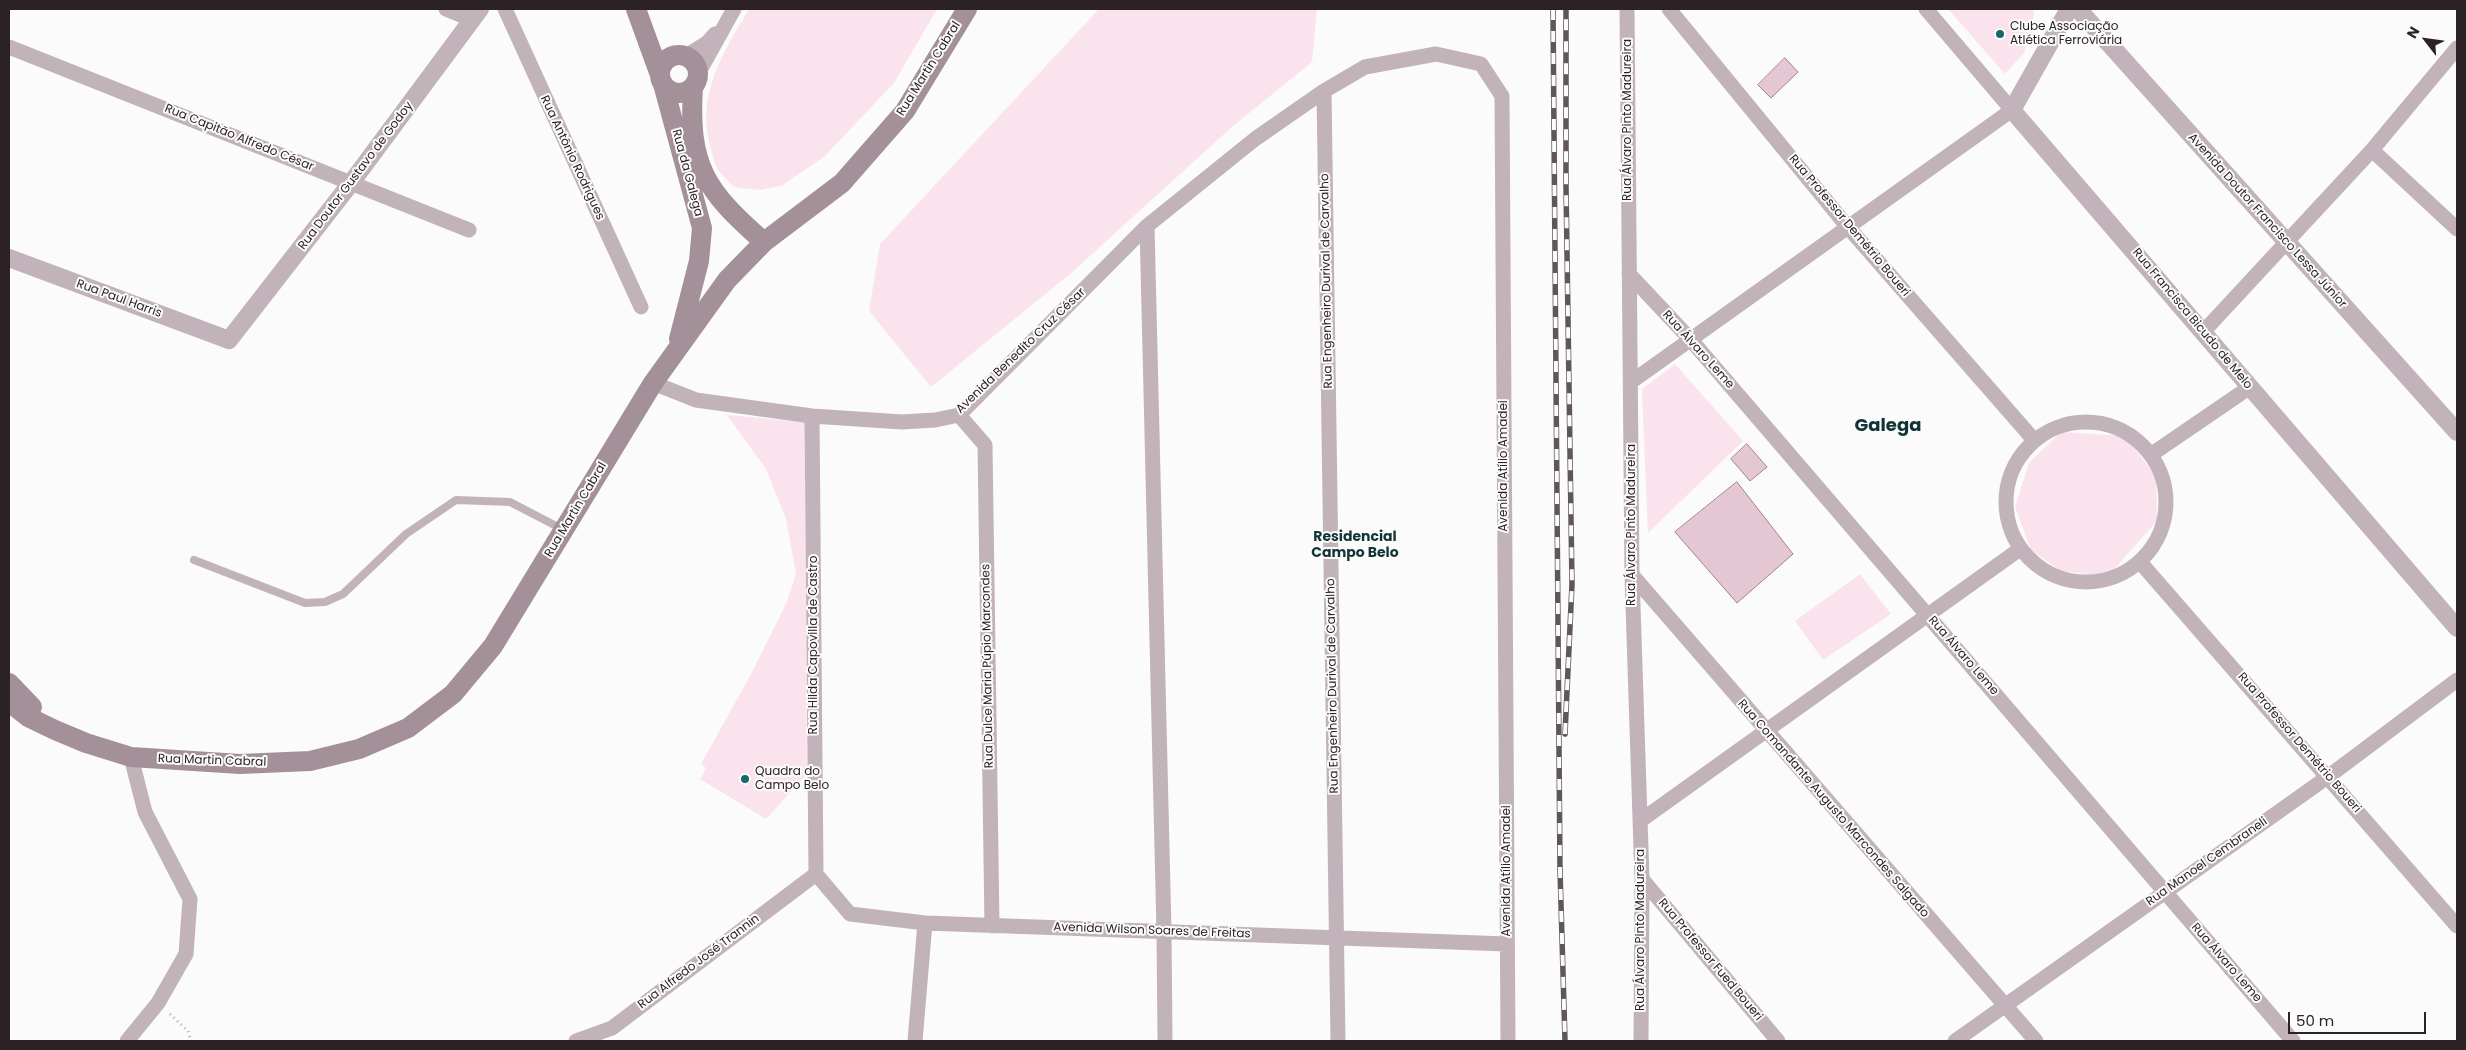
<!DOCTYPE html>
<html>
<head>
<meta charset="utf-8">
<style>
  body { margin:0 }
  #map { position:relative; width:2466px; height:1050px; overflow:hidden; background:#fbfbfb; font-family:Poppins,sans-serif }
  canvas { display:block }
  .frame { position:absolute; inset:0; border:10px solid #2c2125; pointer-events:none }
  .north { position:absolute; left:2401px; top:15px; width:50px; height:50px; -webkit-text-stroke:4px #fbfbfb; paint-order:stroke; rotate:300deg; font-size:14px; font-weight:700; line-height:20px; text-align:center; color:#2c2125 }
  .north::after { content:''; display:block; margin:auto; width:18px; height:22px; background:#2c2125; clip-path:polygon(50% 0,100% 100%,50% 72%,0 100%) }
  .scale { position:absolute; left:2288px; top:1012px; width:138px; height:22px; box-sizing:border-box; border:2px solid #2c2125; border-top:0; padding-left:6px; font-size:15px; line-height:18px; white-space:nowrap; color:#2c2125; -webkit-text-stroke:4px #fbfbfb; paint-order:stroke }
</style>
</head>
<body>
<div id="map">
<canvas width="2466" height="1050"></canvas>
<div class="frame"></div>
<div class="north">N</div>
<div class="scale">50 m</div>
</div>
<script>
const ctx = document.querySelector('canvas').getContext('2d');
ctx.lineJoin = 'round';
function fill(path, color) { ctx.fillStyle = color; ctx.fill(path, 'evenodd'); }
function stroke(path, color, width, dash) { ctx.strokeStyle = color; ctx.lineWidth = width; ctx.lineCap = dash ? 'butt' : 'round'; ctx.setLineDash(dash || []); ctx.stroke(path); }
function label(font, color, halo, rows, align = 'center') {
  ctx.font = font + ' Poppins,sans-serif'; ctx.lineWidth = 4; ctx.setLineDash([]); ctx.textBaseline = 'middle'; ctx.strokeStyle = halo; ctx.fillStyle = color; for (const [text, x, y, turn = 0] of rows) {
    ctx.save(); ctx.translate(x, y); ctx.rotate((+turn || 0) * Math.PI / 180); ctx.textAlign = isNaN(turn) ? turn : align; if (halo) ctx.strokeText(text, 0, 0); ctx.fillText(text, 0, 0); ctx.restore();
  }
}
fill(new Path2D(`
  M749 9H937L894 83 824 157 781 186 759 190 734 187C729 182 723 176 718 170 714 163 712 153 710 145 696 94 724 51 749 9Z
  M1099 9H1317L1312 62 1233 126 1070 274 931 387 869 311 880 244Z
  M1948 9H2033L2034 15 2024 53 2005 74Z
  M1675 364 1743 441 1648 533 1642 389Z
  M727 415 805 422 807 774 766 819 700 779 706 768 701 764 749 678 786 604 796 574 786 519 766 469Z
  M2061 432 2125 436 2156 476 2157 521 2108 576 2061 571 2031 550 2015 507 2029 463Z
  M1860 574 1891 614 1823 660 1795 621Z`), '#fbe3ed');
const building = new Path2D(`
  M1785 58 1798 72 1771 98 1758 85Z
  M1747 444 1767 467 1750 481 1731 459Z
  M1737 482 1793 554 1737 603 1675 532Z`);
fill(building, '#e5c7d3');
stroke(building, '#9e828d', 1);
stroke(new Path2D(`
  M170 1014 188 1031 191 1041`), '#afabad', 3, [1, 4]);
stroke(new Path2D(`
  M194 560 305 603 325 602 343 594 406 534 456 500 510 502 564 530`), '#c1b3b9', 8);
stroke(new Path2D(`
  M446 9 473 20
  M505 9 641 307
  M1627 9 1632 575 1642 879 1641 1041
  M1669 9 1847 226 2034 440
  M9 47 469 230
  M686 56 707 43 715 34
  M699 72 734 9
  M1324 91 1338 1041
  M2372 150 2457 229
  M1147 226 1164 931 1165 1041
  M1629 274 1691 340 2293 1041
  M2204 331 2372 150 2457 48
  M1631 382 2012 110 1926 9
  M653 383 696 400 812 416 902 422 935 420 959 415 1147 226 1255 139 1324 91 1365 67 1436 54 1481 64 1502 96 1508 1041
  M959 415 985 445 992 926
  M812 416 816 874
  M2006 502a80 80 0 1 1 160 0a80 80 0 1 1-160 0Z
  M2152 454 2250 387
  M2140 562 2457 926
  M1632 575 2036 1041
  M1640 821 2020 549
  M816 874 850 914 925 923 1507 944
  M1642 879 1778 1041
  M127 1041 158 1003 186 954 190 899 145 812 131 757
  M576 1041 612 1028 816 874
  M915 1041 925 923
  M1955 1041 2329 776 2457 680`), '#c1b3b9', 15);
stroke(new Path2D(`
  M2069 9 2012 110 2457 628
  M2078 9 2457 432
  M9 258 229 340 351 183 480 9`), '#c1b3b9', 18);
stroke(new Path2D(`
  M636 9 660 75
  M660 74a19 19 0 1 1 38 0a19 19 0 1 1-38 0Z
  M663 84 702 228 699 261 679 339
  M693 87C688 167 706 191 764 242
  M9 683 32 707
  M9 702 28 717 55 730 86 743 131 757 240 764 310 761 359 749 408 728 453 694 493 646 653 383 727 280 764 242 842 183 905 111 967 9`), '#a49098', 20);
const rail = new Path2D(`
  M1553 9 1560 870 1565 1041
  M1565 734 1572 584 1566 186V9`);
stroke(rail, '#5f5659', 5.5);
stroke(rail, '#fbfbfb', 4, [11]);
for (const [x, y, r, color] of [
  [2000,34,5,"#1a676c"],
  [745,779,5,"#1a676c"]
]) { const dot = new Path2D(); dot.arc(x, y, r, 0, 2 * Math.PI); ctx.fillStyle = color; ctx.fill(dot); stroke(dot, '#fbfbfb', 2); }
label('12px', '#2c2125', '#fbfbfb', [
  ["Clube Associação",2010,27],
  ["Atlética Ferroviária",2010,41],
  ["Quadra do",755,772],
  ["Campo Belo",755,786]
], 'left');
label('12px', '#2c2125', '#fbfbfb', [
  ["Rua Martin Cabral",929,69,-58],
  ["Rua Álvaro Pinto Madureira",1628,120,-90],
  ["Rua Capitão Alfredo César",239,138,22],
  ["Rua Antônio Rodrigues",572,158,65],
  ["Rua da Galega",687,173,75],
  ["Rua Doutor Gustavo de Godoy",356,176,-53],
  ["Avenida Doutor Francisco Lessa Júnior",2267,221,48],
  ["Rua Professor Demétrio Boueri",1849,226,50],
  ["Rua Engenheiro Durival de Carvalho",1327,281,-91],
  ["Rua Paul Harris",119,299,20],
  ["Rua Francisca Bicudo de Melo",2192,319,50],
  ["Rua Álvaro Leme",1698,350,48],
  ["Avenida Benedito Cruz César",1021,351,-44],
  ["Avenida Atílio Amadei",1504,466,-90],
  ["Rua Martin Cabral",576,510,-59],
  ["Rua Álvaro Pinto Madureira",1632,525,-90],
  ["Rua Hilda Capovilla de Castro",814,645,-90],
  ["Rua Álvaro Leme",1963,656,49],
  ["Rua Dulce Maria Púpio Marcondes",988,666,-91],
  ["Rua Engenheiro Durival de Carvalho",1333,686,-91],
  ["Rua Professor Demétrio Boueri",2299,743,49],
  ["Rua Martin Cabral",212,761,2],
  ["Rua Comandante Augusto Marcondes Salgado",1833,809,49],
  ["Rua Manoel Cembraneli",2207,862,-35],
  ["Avenida Atílio Amadei",1507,871,-90],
  ["Rua Álvaro Pinto Madureira",1641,930,-90],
  ["Avenida Wilson Soares de Freitas",1152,931,2],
  ["Rua Professor Fued Boueri",1710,960,50],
  ["Rua Alfredo José Trannin",699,962,-37],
  ["Rua Álvaro Leme",2226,963,49]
]);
label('bold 14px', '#113436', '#fbfbfb', [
  ["Residencial",1355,537],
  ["Campo Belo",1355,553]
]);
label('bold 18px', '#113436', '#fbfbfb', [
  ["Galega",1888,426]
]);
</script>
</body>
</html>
